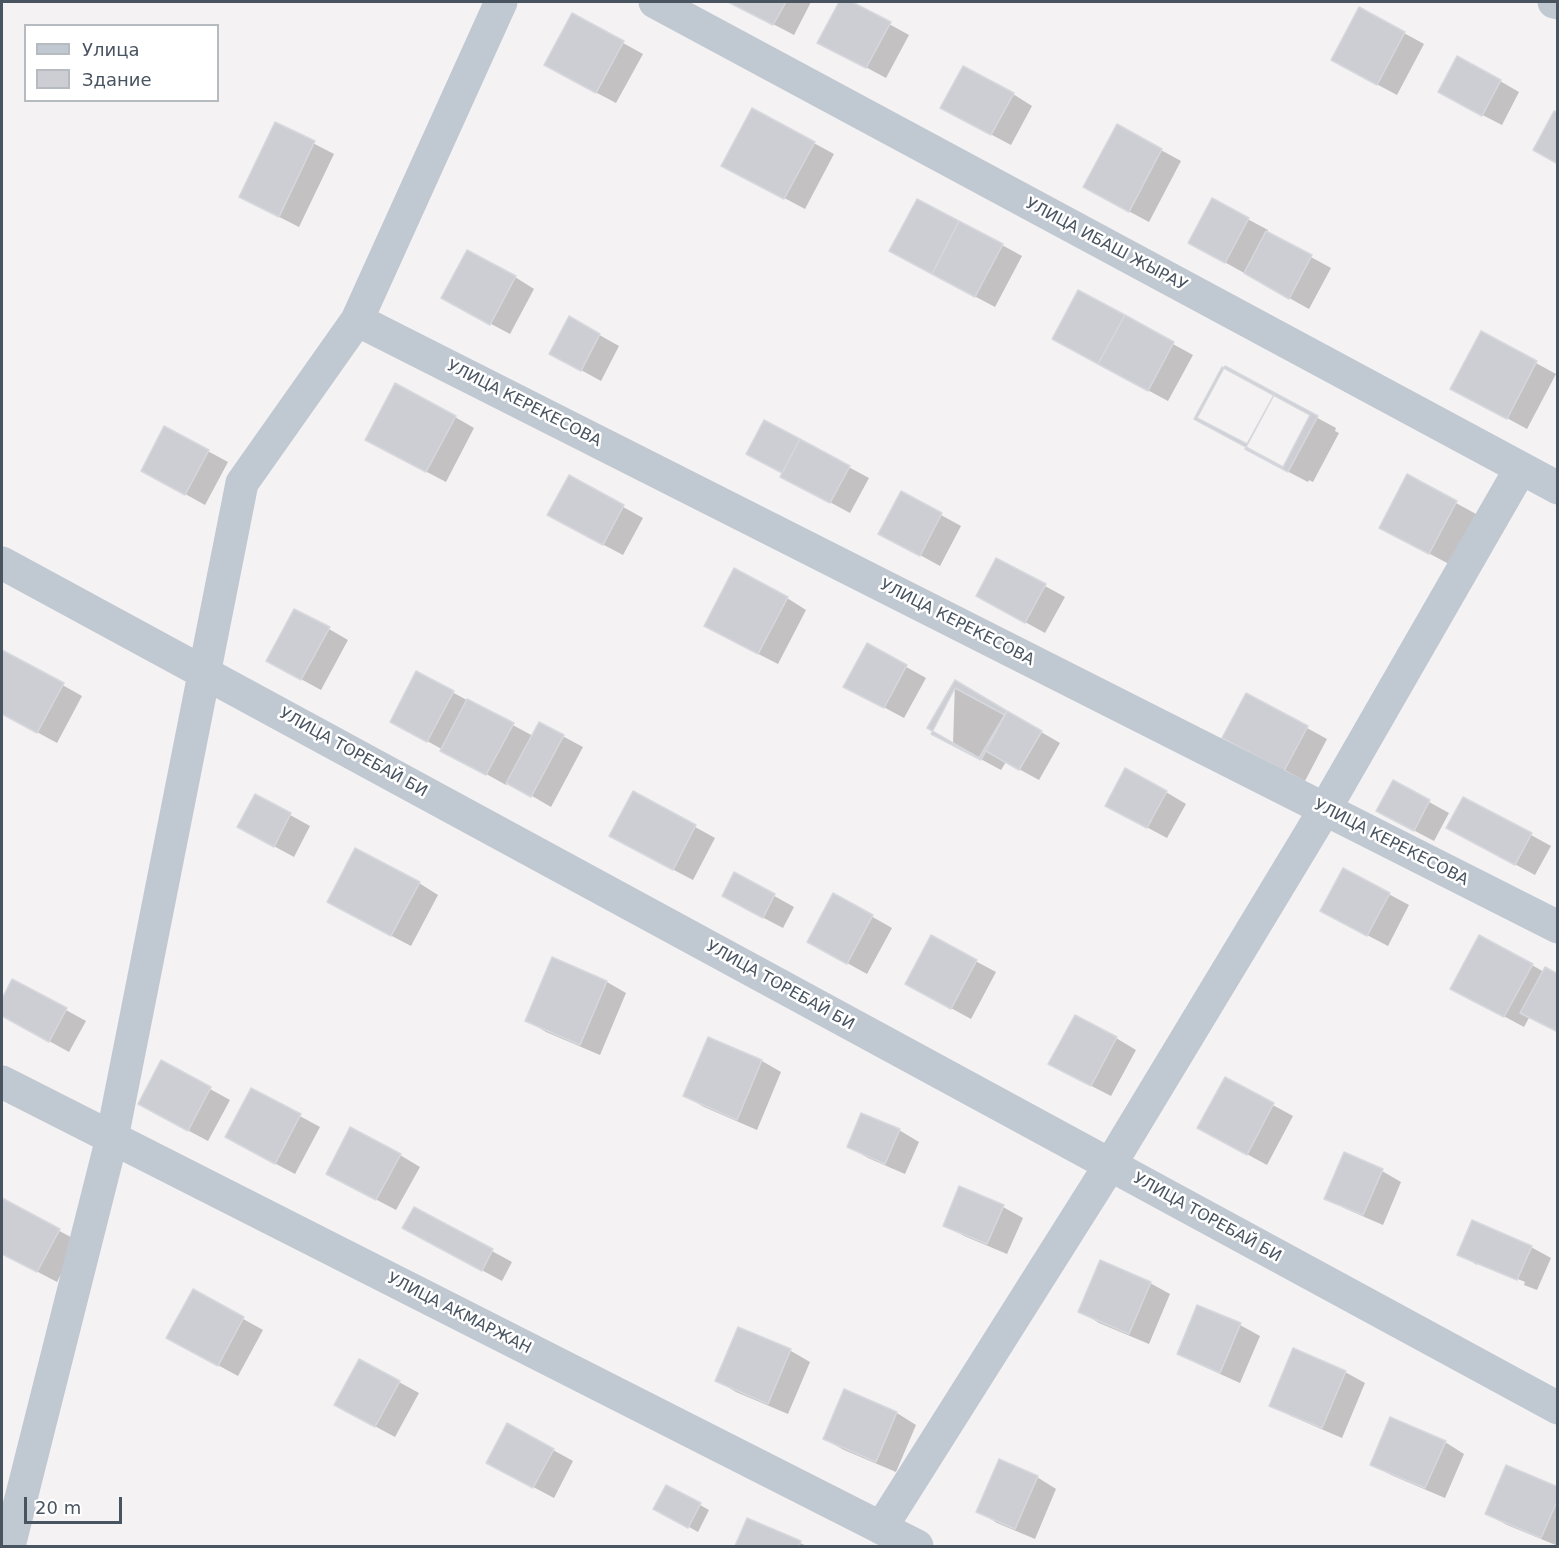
<!DOCTYPE html>
<html>
<head>
<meta charset="utf-8">
<style>
  body { margin:0 }
  #map { position:relative; width:1559px; height:1548px; overflow:hidden; background:#f4f2f2; font-family:"DejaVu Sans",sans-serif }
  canvas { display:block }
  .frame { position:absolute; inset:0; border:3px solid #495461; pointer-events:none }
  .legend { position:absolute; left:24px; top:24px; width:195px; height:78px; box-sizing:border-box; background:#fff; border:2px solid #b6bbc0; margin:0; padding:8px 10px; list-style:none; font-size:18px; color:#495461 }
  .legend li { display:flex; align-items:center; gap:12px; height:30px }
  .legend b { width:30px; border:2px solid #b6bbc0 }
  .scale { position:absolute; left:24px; top:1497px; width:98px; height:27px; box-sizing:border-box; border:3px solid #495461; border-top:0; padding-left:8px; font-size:18px; line-height:21px; white-space:nowrap; color:#495461; -webkit-text-stroke:4px #fff; paint-order:stroke }
</style>
</head>
<body>
<div id="map">
<canvas width="1559" height="1548"></canvas>
<div class="frame"></div>
<ul class="legend">
<li><b style="height:8px;background:#c0c8d2"></b>Улица</li>
<li><b style="height:16px;background:#ccced4"></b>Здание</li>
</ul>
<div class="scale">20 m</div>
</div>
<script>
const ctx = document.querySelector('canvas').getContext('2d');
ctx.lineJoin = 'round';
function fill(path, color) { ctx.fillStyle = color; ctx.fill(path, 'evenodd'); }
function stroke(path, color, width, dash) { ctx.strokeStyle = color; ctx.lineWidth = width; ctx.lineCap = dash ? 'butt' : 'round'; ctx.setLineDash(dash || []); ctx.stroke(path); }
function label(font, color, halo, rows, align = 'center') {
  ctx.font = font + ' "DejaVu Sans",sans-serif'; ctx.lineWidth = 5; ctx.setLineDash([]); ctx.textBaseline = 'middle'; ctx.strokeStyle = halo; ctx.fillStyle = color; for (const [text, x, y, turn = 0] of rows) {
    ctx.save(); ctx.translate(x, y); ctx.rotate((+turn || 0) * Math.PI / 180); ctx.textAlign = isNaN(turn) ? turn : align; if (halo) ctx.strokeText(text, 0, 0); ctx.fillText(text, 0, 0); ctx.restore();
  }
}
fill(new Path2D(`
  M731 2H811L794 35Z
  M841 2H849L909 35 886 78 819 42Z
  M572 15 643 54 616 103 565 76Z
  M1404 33 1424 44 1397 95 1352 71Z
  M1500 81 1519 92 1502 125 1459 103Z
  M1013 94 1032 106 1011 145 962 119Z
  M753 110 834 154 805 209 743 176Z
  M276 124 334 154 299 227 240 197Z
  M1117 126 1181 161 1149 222 1104 198Z
  M1212 200 1268 230 1267 233 1331 268 1309 309 1210 254Z
  M1002 245 1022 256 995 307 910 262Z
  M515 277 534 289 510 334 463 309Z
  M1078 292 1193 355 1168 401 1073 350Z
  M569 318 619 346 601 381 570 364Z
  M1481 333 1556 374 1527 429 1472 399Z
  M1312 415 1336 428 1335 431 1339 433 1313 482 1309 480 1308 482 1283 469Z
  M455 417 474 428 446 482 387 451Z
  M765 422 869 478 850 513 802 487 784 473 768 465Z
  M165 428 228 462 205 505 162 481Z
  M1407 476 1476 514 1449 564 1400 538Z
  M569 477 643 518 623 555 568 526Z
  M901 493 961 526 940 566 900 544Z
  M1045 586 1065 597 1045 633 998 607Z
  M787 598 806 610 778 664 725 637Z
  M329 629 348 640 321 690 288 672Z
  M867 645 926 678 904 718 865 697Z
  M2 651 82 696 57 743 2 713Z
  M417 673 533 736 540 724 583 747 551 807 508 782 506 785 411 732Z
  M955 682 1060 743 1039 780 1006 762 1001 770 953 744Z
  M1247 695 1327 739 1305 781 1224 737Z
  M1393 782 1449 813 1434 841 1398 822Z
  M1166 792 1186 804 1167 838 1126 816Z
  M634 793 715 838 693 880 630 847Z
  M256 796 310 826 294 857 259 838Z
  M1531 835 1551 846 1535 875 1468 839Z
  M1344 870 1409 905 1388 946 1342 922Z
  M735 874 794 907 783 928 743 907Z
  M419 883 438 895 411 946 348 913Z
  M834 895 892 928 867 974 829 953Z
  M932 938 996 972 971 1019 927 995Z
  M553 959 607 982 626 993 600 1055 546 1032 527 1020Z
  M1532 965 1544 972 1530 1016 1524 1027 1472 999Z
  M13 981 86 1021 69 1052 2 1015V1002Z
  M1116 1038 1136 1050 1111 1096 1070 1075Z
  M709 1039 762 1061 781 1072 757 1130 704 1107 685 1096Z
  M161 1062 230 1100 208 1141 159 1115Z
  M1225 1079 1293 1116 1267 1165 1219 1139Z
  M252 1090 320 1127 295 1174 246 1148Z
  M862 1115 899 1130 919 1142 905 1174 868 1158 848 1146Z
  M400 1155 420 1167 396 1210 347 1184Z
  M1382 1171 1401 1182 1383 1225 1346 1209 1326 1198Z
  M2 1200 78 1241 57 1282 2 1253Z
  M1003 1207 1023 1218 1007 1254 964 1236 945 1225Z
  M415 1209 512 1262 502 1281 424 1239Z
  M1531 1247 1551 1258 1537 1290 1524 1285 1525 1282 1477 1262V1265L1459 1254Z
  M1150 1283 1170 1294 1149 1344 1099 1323 1080 1311Z
  M193 1291 263 1330 238 1376 188 1349Z
  M1240 1325 1260 1336 1240 1383 1198 1364 1178 1353Z
  M738 1329 791 1351 810 1362 788 1414 736 1392 716 1380Z
  M1345 1372 1365 1383 1342 1438 1291 1416 1271 1405Z
  M399 1382 419 1393 395 1437 356 1416Z
  M845 1391 897 1413 916 1425 896 1472 844 1450 824 1439Z
  M1445 1442 1464 1454 1445 1498 1391 1475 1371 1464Z
  M553 1450 573 1461 554 1498 507 1473Z
  M1037 1477 1056 1489 1035 1539 997 1523 978 1511Z
  M1558 1489V1546L1507 1525 1487 1514Z
  M700 1505 709 1510 698 1532 655 1508Z
  M748 1520 800 1543 807 1546H737Z`), '#0003');
const building = new Path2D(`
  M728 2H786L773 25Z
  M839 2H852L891 22 866 68 817 43Z
  M1359 7 1405 32 1377 85 1331 60Z
  M572 13 624 41 596 93 544 65Z
  M1457 56 1501 80 1482 116 1438 92Z
  M963 66 1014 93 991 135 940 108Z
  M752 108 815 142 784 199 721 166Z
  M1554 111 1558 113V164L1533 150Z
  M275 122 315 141 279 217 239 197Z
  M1117 124 1162 149 1129 212 1083 187Z
  M1212 198 1249 218 1225 263 1188 243Z
  M917 199 959 221 932 274 889 251Z
  M959 221 1003 244 975 297 932 274Z
  M1266 231 1312 255 1289 299 1244 273Z
  M467 250 516 276 490 325 441 298Z
  M1078 290 1125 315 1098 364 1052 339Z
  M1125 315 1174 342 1148 391 1098 364Z
  M569 316 600 334 581 371 549 354Z
  M1481 331 1537 361 1507 419 1450 389Z
  M1225 366 1275 393 1247 444 1197 418Z
  M1222 367 1310 415 1283 467 1194 419Z
  M395 383 456 416 426 472 365 440Z
  M1275 393 1318 416 1288 472 1245 449Z
  M764 420 800 439 782 473 746 454Z
  M164 426 209 450 185 495 141 471Z
  M800 439 850 466 830 503 780 477Z
  M1407 474 1457 501 1429 554 1379 528Z
  M569 475 624 505 603 545 547 515Z
  M901 491 942 513 920 556 878 534Z
  M996 558 1046 584 1025 623 976 596Z
  M734 568 788 597 758 654 704 626Z
  M294 609 330 627 301 680 266 661Z
  M867 643 907 665 884 708 843 687Z
  M2 650 64 683 37 733 2 714Z
  M416 671 454 691 427 742 390 722Z
  M955 680 1007 711 979 758 927 728Z
  M955 688 1005 715 981 760 931 734Z
  M1246 693 1308 726 1284 771 1222 738Z
  M467 699 514 723 486 775 440 751Z
  M1007 711 1042 731 1019 770 984 750Z
  M539 722 564 735 531 797 506 783Z
  M1125 768 1167 791 1147 828 1105 806Z
  M1393 780 1430 800 1414 831 1376 811Z
  M633 791 696 825 673 870 609 836Z
  M255 794 291 813 274 847 237 827Z
  M1463 797 1532 833 1515 865 1446 828Z
  M355 848 420 882 391 936 327 902Z
  M1343 868 1390 893 1367 936 1320 911Z
  M734 872 775 894 763 918 722 896Z
  M833 893 873 915 847 964 807 942Z
  M931 935 977 960 951 1009 905 984Z
  M1479 935 1533 964 1504 1017 1450 989Z
  M552 957 607 981 580 1045 525 1021Z
  M1545 967 1558 974V1032L1520 1013Z
  M12 979 67 1008 49 1042 2 1016V999Z
  M1075 1015 1117 1037 1091 1086 1048 1064Z
  M708 1037 762 1060 737 1120 683 1096Z
  M161 1060 211 1087 188 1131 138 1104Z
  M1225 1077 1274 1103 1247 1155 1197 1128Z
  M251 1088 301 1114 275 1164 225 1137Z
  M861 1113 900 1129 885 1164 847 1147Z
  M350 1127 401 1154 376 1200 326 1174Z
  M1344 1152 1383 1169 1363 1215 1324 1199Z
  M959 1186 1004 1205 987 1244 943 1226Z
  M2 1198 60 1229 37 1272 2 1254Z
  M414 1207 493 1249 482 1271 402 1228Z
  M1472 1220 1532 1246 1517 1280 1457 1255Z
  M1100 1260 1151 1282 1129 1334 1078 1312Z
  M193 1289 244 1317 218 1366 166 1338Z
  M1197 1305 1241 1323 1220 1373 1177 1354Z
  M738 1327 791 1349 768 1404 715 1381Z
  M1293 1348 1346 1371 1322 1428 1269 1406Z
  M359 1359 400 1381 375 1427 334 1405Z
  M844 1389 897 1412 876 1462 823 1439Z
  M1390 1417 1446 1441 1425 1488 1370 1465Z
  M507 1423 554 1449 533 1488 486 1463Z
  M999 1459 1038 1476 1015 1529 976 1512Z
  M1506 1465 1558 1487V1499L1541 1538 1485 1514Z
  M666 1485 701 1503 688 1528 653 1509Z
  M747 1518 801 1541 799 1546H735Z`);
fill(building, '#ccced4');
stroke(building, '#d6d8dd', 1.5);
stroke(new Path2D(`
  M655 2 1558 488
  M1554 2 1558 3
  M357 320 1558 927
  M2 563 1558 1408
  M2 1082 917 1546
  M881 1528 1110 1165 1325 809 1521 468
  M9 1546 112 1138 242 483 357 320 501 2`), '#c0c8d2', 33);
label('16px', '#495461', '#fff', [
  ["УЛИЦА ИБАШ ЖЫРАУ",1106,245,28],
  ["УЛИЦА КЕРЕКЕСОВА",524,404,27],
  ["УЛИЦА КЕРЕКЕСОВА",957,623,27],
  ["УЛИЦА ТОРЕБАЙ БИ",353,753,29],
  ["УЛИЦА КЕРЕКЕСОВА",1391,843,27],
  ["УЛИЦА ТОРЕБАЙ БИ",780,986,29],
  ["УЛИЦА ТОРЕБАЙ БИ",1207,1218,29],
  ["УЛИЦА АКМАРЖАН",459,1314,27]
]);
</script>
</body>
</html>
